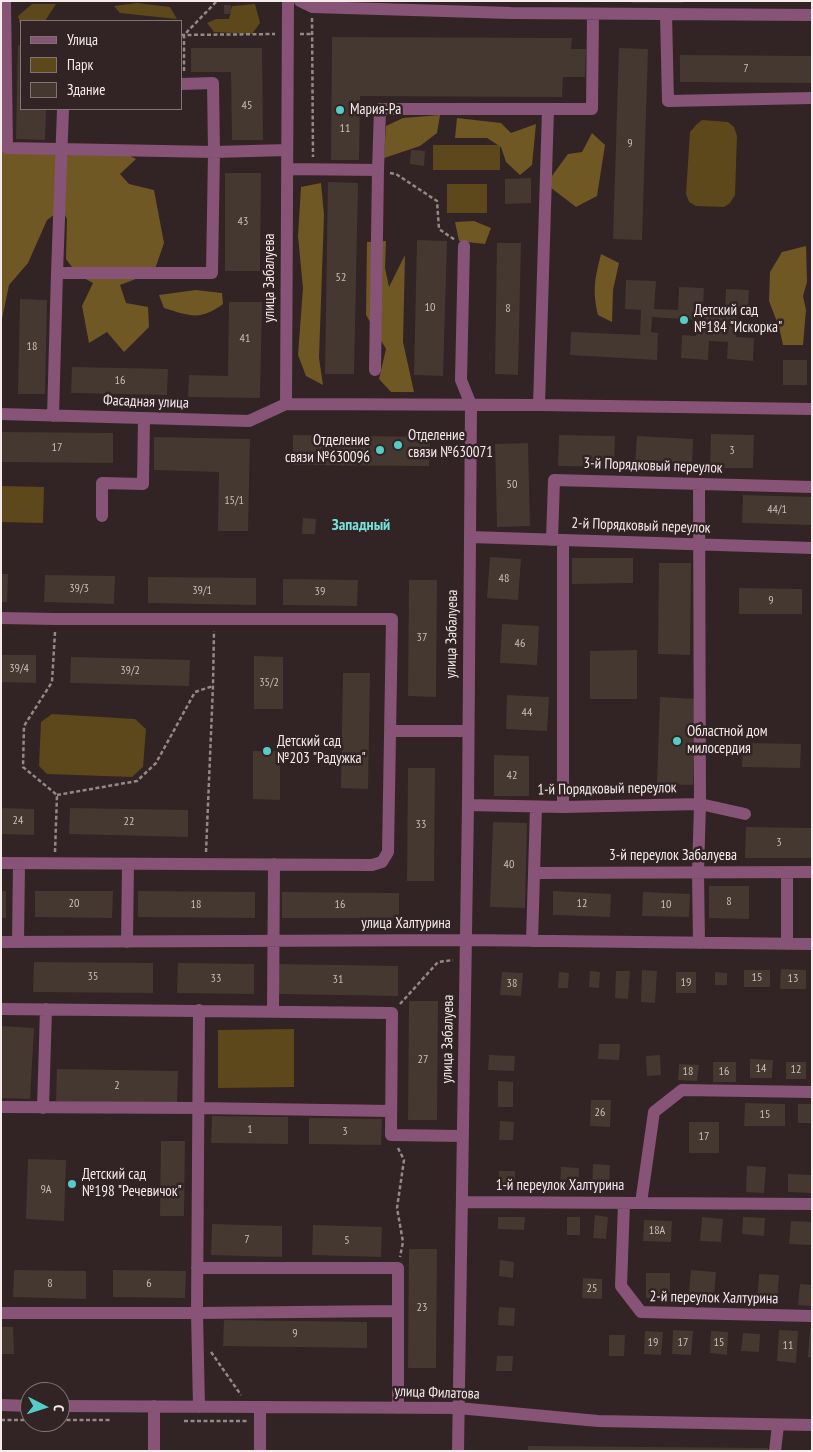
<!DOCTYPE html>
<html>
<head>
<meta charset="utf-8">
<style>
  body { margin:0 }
  #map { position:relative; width:813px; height:1452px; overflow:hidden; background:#322324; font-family:"PT Sans Narrow",sans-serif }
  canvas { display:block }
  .frame { position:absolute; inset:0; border:2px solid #f5ebeb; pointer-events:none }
  .legend { position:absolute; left:20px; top:20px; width:162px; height:90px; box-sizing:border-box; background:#322324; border:1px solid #807374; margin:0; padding:6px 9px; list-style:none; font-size:15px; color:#f5ebeb }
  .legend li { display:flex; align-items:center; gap:10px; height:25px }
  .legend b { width:25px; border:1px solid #807374 }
  .north { position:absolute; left:20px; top:1382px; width:50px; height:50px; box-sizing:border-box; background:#322324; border:1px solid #807374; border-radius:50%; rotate:95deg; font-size:14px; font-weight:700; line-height:20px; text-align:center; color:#f5ebeb }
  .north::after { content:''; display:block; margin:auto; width:18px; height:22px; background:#54cdc7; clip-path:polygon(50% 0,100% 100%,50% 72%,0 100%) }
</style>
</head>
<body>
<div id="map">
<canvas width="813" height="1452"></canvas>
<div class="frame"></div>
<ul class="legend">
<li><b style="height:6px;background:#875376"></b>Улица</li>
<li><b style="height:14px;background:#5c481a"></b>Парк</li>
<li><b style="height:14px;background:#453830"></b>Здание</li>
</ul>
<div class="north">С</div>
</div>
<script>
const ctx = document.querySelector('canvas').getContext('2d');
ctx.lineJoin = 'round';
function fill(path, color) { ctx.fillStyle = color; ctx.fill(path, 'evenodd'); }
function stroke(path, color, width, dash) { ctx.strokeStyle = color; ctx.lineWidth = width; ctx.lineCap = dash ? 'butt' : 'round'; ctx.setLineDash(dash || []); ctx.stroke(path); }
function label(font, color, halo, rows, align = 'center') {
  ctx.font = font + ' "PT Sans Narrow",sans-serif'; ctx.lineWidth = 5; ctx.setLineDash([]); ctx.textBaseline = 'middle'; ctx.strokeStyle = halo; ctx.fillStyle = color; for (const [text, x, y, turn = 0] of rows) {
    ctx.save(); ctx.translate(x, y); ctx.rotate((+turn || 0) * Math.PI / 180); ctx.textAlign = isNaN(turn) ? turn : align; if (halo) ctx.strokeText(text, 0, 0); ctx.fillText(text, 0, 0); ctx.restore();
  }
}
fill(new Path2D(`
  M137 3 170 7 177 19 120 13 114 6Z
  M32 4H56L45 21H21V29L18 16Z
  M255 4 260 23 252 34 214 32 207 23 216 19H229L232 6Z
  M702 120 728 122 734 127 737 136 735 195 730 203 724 207 696 206 689 202 686 194 690 132 696 125Z
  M433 145H500V170H433Z
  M447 184H487V213H447Z
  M1 486 44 487 43 523 1 522Z
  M52 714 135 719 146 729 143 767 132 777 47 774 39 766 41 722Z
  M294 1029V1087L218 1088V1030Z`), '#5c481a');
fill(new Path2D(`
  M1 83 12 148 51 149 64 157 79 150 113 147 136 159 120 174 129 184 154 190 164 243 154 272 120 285 126 303 148 307 149 327 124 352 107 332 89 343 82 306 93 283 78 275 66 259 67 219 62 209 47 220 28 263 9 285 1 324Z
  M440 115 437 133 420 146 384 158 386 126 403 118Z
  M457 118 501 123 511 133 536 124 532 165 520 175 506 162 501 147 487 138H455Z
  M592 133 605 145 597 196 576 207 546 184 568 154 582 152Z
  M321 183 324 215 319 358 323 385 306 376 298 355 303 288 298 236 301 187Z
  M474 221 491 228 485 244 459 241 455 222Z
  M386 241 385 268 389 287 405 255 403 342 414 392H391L379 379 386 349 366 315 367 242Z
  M806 246 807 282 803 296 806 310 803 345H783L779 327 769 301 770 272 782 252Z
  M601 254 619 263 613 290 612 322 598 315C592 290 595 278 601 254Z
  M196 290 222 293 223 304C200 321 190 316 164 308L159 295Z`), '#6f5824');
fill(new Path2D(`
  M632 1H683V3H632Z
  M224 5H231V14H224Z
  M332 37 572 38 571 49H586L585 77H563L562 97 360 96 359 160H331Z
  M18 45H21V109H46L45 140 16 139Z
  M191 48H262L263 140H232L231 72H191Z
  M619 48 648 49 642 240 613 239Z
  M680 55 812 56V83L680 82Z
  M411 150 425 151 424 166 410 164Z
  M225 173H261L260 271H225Z
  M531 178V203L505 204V179Z
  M328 182 358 183 354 374H325Z
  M417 240 447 241 443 376 414 375Z
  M497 243H521L518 375 495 374Z
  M626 280 656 281 654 309 678 310 679 287 704 288 703 307 725 308 726 289 749 290 748 309 737 308 736 337 754 338 753 361 727 359 728 342 709 341 708 360 681 358 682 335 696 336 697 320 652 317 651 332 658 333 657 360 570 355 571 332 640 335 641 310 625 309Z
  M20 299 47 300 45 394H18Z
  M229 302H262L260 398 188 397 189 375 228 376Z
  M783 360H807V385H783Z
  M72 367 168 369 167 395 71 393Z
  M1 432 113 433V463L1 462Z
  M711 434 754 435 753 468H710Z
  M293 435 430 437 429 466 293 465Z
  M559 435 615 436 614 467 558 466Z
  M637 436 693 439 692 468 635 466Z
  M154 437 250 439 248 531H218L219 472 154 470Z
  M528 443 530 526 497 527 495 444Z
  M743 495 812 497V525L742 523Z
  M303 518 316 519 315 534H302Z
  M490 557 521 559 518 600 487 598Z
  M572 558H633V583L572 584Z
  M659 563H691L690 655 658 654Z
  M1 574H8L7 602H1Z
  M45 575 115 576 114 604 44 602Z
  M148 577 256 578V605L148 603Z
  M283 579 358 580 357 606 283 605Z
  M409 580H437L436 697 408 696Z
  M739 588 802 589V614H739Z
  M502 624 539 626 537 665 500 663Z
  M637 650V699H590V651Z
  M1 655H36V683L1 682Z
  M254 656 283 657V709H254Z
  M71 657 190 660 189 686 70 683Z
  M343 673H370L368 789 341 788Z
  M507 695 549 697 547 731 506 729Z
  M660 697 696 699 693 785 657 784Z
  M743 743 801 744 800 768 742 767Z
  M253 751H280V800L253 799Z
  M494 755 529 756V796H494Z
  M408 768H435L434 881H407Z
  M1 808 34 809V835L1 834Z
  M70 808 188 810V837L69 834Z
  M493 822 527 823 525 908 490 907Z
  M746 827 812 828V858H745Z
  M709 886H749V919L709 918Z
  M1 891H6V918H1Z
  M35 891H113L112 918 35 917Z
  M138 891 255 892V918L138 917Z
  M553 891 611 894 610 917 553 915Z
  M282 892 399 893V918H282Z
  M643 892 690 894 689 917 642 916Z
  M34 962 153 963V993L33 992Z
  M178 963 254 964V994L177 993Z
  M279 964 398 966V996L279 994Z
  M781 969 806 970V989H780Z
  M642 970 657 971 655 1003 641 1002Z
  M744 970H770V987H744Z
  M590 971 600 972 599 988 589 987Z
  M616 971H630L628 999 615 998Z
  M502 972 523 973 521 996 500 995Z
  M559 972 569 973 568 988H558Z
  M676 972H696V993H676Z
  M715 972 727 973V985H715Z
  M409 1001H438L437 1120H408Z
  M2 1026 34 1028 30 1099 1 1098Z
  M599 1044H620L619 1060 598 1059Z
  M489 1055 515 1056 514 1071 488 1070Z
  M660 1055 661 1075 647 1076 646 1056Z
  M750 1059 773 1060 772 1078H750Z
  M713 1062H736V1082H713Z
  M786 1062H806V1079H786Z
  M679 1064 699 1065 697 1081 678 1080Z
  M57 1069 178 1071 177 1104 56 1101Z
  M498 1081 513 1082V1107H498Z
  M591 1100H611L610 1127 590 1126Z
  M745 1103 785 1104V1126H744Z
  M798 1104H812V1123H798Z
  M212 1116 288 1117V1144L211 1143Z
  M309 1118 382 1119 381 1145 309 1144Z
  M500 1121 514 1122 513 1140H499Z
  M689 1122H719V1153H689Z
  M161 1141H185L184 1216H160Z
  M28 1159 66 1160 64 1221 26 1219Z
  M593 1164 610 1165 609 1191H592Z
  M747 1166 766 1167 764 1193 746 1192Z
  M561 1167 579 1168 578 1192 560 1191Z
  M499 1171H515V1190H499Z
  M788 1174 812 1175V1193L788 1192Z
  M595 1215 608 1217 606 1239 593 1238Z
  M498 1217H525L524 1230 498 1229Z
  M567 1217H580V1235H567Z
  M702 1217 723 1219 721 1242 700 1241Z
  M743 1217 765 1218 764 1236 742 1234Z
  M644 1220 672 1221 671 1242 643 1241Z
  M791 1221 812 1222V1245L789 1244Z
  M212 1224 282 1226V1257L211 1255Z
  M313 1225 382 1227 381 1257 312 1255Z
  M409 1249H437L436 1368H408Z
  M500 1260 514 1262 513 1278 499 1276Z
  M14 1270 86 1271V1299L13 1297Z
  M113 1270 186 1271 185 1298 113 1297Z
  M691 1270 716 1272 714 1295 689 1293Z
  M646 1273H670V1298H646Z
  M759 1274 779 1275 777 1302 757 1301Z
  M583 1278 602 1279V1299L582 1298Z
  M800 1284 812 1285V1306L798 1305Z
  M499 1307 515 1308 514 1326 498 1325Z
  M224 1320 367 1322V1348L223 1346Z
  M1 1327H13L14 1354H1Z
  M810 1329H812V1358L808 1357Z
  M673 1330 693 1331 691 1355 672 1354Z
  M779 1330 798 1331 796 1363 777 1361Z
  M645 1331 663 1332 661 1355 644 1354Z
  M711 1331 728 1332 727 1355 710 1353Z
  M743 1333 760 1334 759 1352 741 1351Z
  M609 1335H625L624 1356H609Z
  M497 1356H513L512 1371H496Z
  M528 1446 768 1448V1451H528Z`), '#453830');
stroke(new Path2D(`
  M312 18 313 157
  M300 34H312
  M181 35 275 34
  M184 71V35L217 1
  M390 173 396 174 437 201 439 229 455 240
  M55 632 52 682 24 726 23 767 57 795 55 852
  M57 795 137 781 156 763 195 692 213 686
  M206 852 213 686 214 631
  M400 1004 438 962 453 960
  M398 1148 404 1160 397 1208 403 1242 400 1257
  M211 1352 241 1395
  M1 1420H30
  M60 1420H111
  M184 1421H248`), '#948888', 2.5, [4, 2.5]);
stroke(new Path2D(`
  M5 1 7 148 214 152 287 150
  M300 1 312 7 511 13 812 15
  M666 14 668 101 812 98
  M287 169 378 170 380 109H592L593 14
  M57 273 63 109
  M375 370 378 170
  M286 404 288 1
  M539 405 812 409
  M1 414 249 421 286 404 539 405 548 109
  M53 416 57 273H212L214 152 213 83 181 84
  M102 516V483L143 484 144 418
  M470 537 812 548
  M552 540 554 480 812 487
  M1 618 55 619H392L388 852 382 862 372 865 1 863
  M391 731H468
  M468 805 563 807 700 804 745 814
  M563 807V540
  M787 872V944
  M535 873 812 872
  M532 941 536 807
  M1 942 466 940 812 944
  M18 942 19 863
  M127 942 128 864
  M699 943 698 872 700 804 699 484
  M1 1009 392 1013 391 1135 463 1136
  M199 1010 197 1313 397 1311
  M273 1011 274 864
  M1 1107 198 1108 391 1111
  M43 1108 46 1009
  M462 1202 641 1203 654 1112 682 1090 812 1092
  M624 1203 621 1286 641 1312 812 1316
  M641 1203 812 1204
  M197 1268H398V1408
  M1 1313H197L199 1407
  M1 1405 30 1406
  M60 1406 458 1408 598 1421 812 1425
  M154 1406V1451
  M260 1407V1451
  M458 1451 468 805 471 405 461 380 464 246
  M775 1451 778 1425`), '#875376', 12);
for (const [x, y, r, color] of [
  [340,110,5,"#54cdc7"],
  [684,320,5,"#54cdc7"],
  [398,445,5,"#54cdc7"],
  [380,450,5,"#54cdc7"],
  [677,741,5,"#54cdc7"],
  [267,751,5,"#54cdc7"],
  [72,1184,5,"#54cdc7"]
]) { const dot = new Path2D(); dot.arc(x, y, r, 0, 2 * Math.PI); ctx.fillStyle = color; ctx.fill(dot); stroke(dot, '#322324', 2); }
label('12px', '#c9bebc', null, [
  ["7",746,69],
  ["45",247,106],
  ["11",345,129],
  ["9",630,144],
  ["43",243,222],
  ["52",341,278],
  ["10",430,308],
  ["8",508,309],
  ["41",245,339],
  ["18",32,347],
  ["16",120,381],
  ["17",57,448],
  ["3",732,451],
  ["50",512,485],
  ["15/1",234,501],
  ["44/1",777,510],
  ["48",504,579],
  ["39/3",79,589],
  ["39/1",202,591],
  ["39",320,592],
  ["9",771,601],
  ["37",422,638],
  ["46",520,644],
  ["39/4",19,669],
  ["39/2",130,671],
  ["35/2",269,683],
  ["44",527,713],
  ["42",512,776],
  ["24",18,821],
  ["22",129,822],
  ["33",421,825],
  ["3",779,843],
  ["40",509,865],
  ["8",729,902],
  ["20",74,904],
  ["12",582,904],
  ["18",196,905],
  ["16",340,905],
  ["10",666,905],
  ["35",93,977],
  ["15",757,978],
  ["33",216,979],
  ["13",793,979],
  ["31",338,980],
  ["19",686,983],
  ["38",512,984],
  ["27",423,1060],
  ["14",761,1069],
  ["12",796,1070],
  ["18",688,1072],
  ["16",724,1072],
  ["2",117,1086],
  ["26",600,1113],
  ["15",765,1115],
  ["1",250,1130],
  ["3",345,1132],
  ["17",704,1137],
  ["9А",46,1190],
  ["18А",657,1231],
  ["7",247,1240],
  ["5",347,1241],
  ["8",50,1284],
  ["6",149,1284],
  ["25",592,1289],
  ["23",422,1308],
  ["9",295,1334],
  ["19",653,1343],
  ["17",683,1343],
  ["15",719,1343],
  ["11",788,1346]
]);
label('15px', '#f5ebeb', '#322324', [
  ["Мария-Ра",350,110],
  ["Детский сад",694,311],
  ["№184 \"Искорка\"",694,328],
  ["Отделение",408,436],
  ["связи №630071",408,453],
  ["Отделение",370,441,"right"],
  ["связи №630096",370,458,"right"],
  ["Областной дом",687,732],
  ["милосердия",687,749],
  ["Детский сад",277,742],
  ["№203 \"Радужка\"",277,759],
  ["Детский сад",82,1175],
  ["№198 \"Речевичок\"",82,1192]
], 'left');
label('15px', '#f5ebeb', '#322324', [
  ["улица Забалуева",270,278,-90],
  ["Фасадная улица",146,402,2],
  ["3-й Порядковый переулок",653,466,2],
  ["2-й Порядковый переулок",641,526,2],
  ["улица Забалуева",452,634,-89],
  ["1-й Порядковый переулок",607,789,-1],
  ["3-й переулок Забалуева",673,856],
  ["улица Халтурина",406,924],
  ["улица Забалуева",448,1039,-89],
  ["1-й переулок Халтурина",560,1186],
  ["2-й переулок Халтурина",714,1298,1],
  ["улица Филатова",437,1393,2]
]);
label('bold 16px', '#76e1db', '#322324', [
  ["Западный",361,525]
]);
</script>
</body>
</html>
